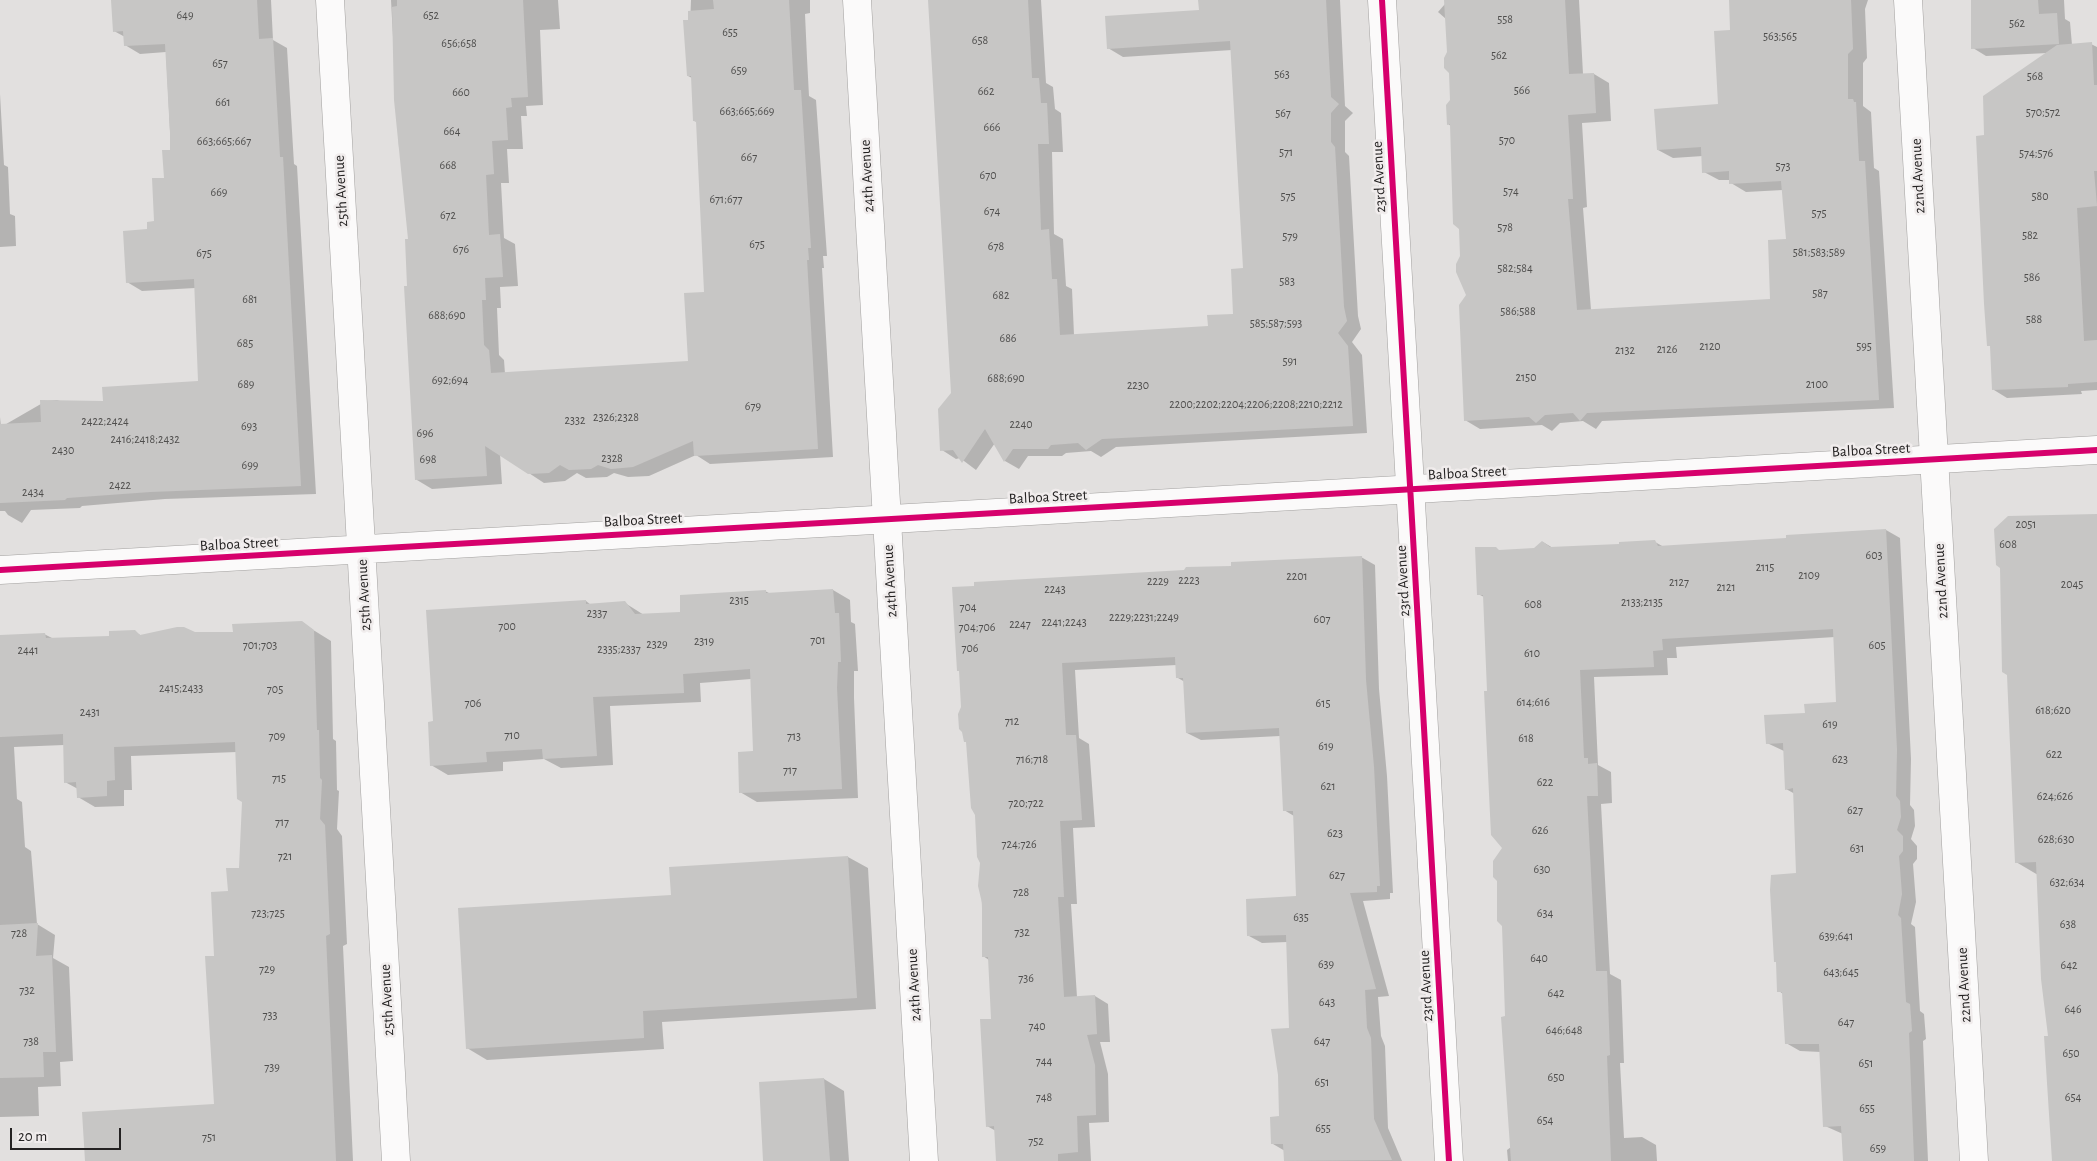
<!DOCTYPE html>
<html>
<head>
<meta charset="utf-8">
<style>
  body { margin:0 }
  #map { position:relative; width:2097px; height:1161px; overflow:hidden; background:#e2e0df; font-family:"Alegreya Sans",sans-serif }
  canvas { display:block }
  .scale { position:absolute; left:10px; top:1128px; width:111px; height:22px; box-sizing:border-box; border:2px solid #242222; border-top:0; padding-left:6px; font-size:15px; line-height:18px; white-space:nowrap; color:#242222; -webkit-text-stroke:4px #f0ecec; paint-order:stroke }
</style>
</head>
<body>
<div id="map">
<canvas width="2097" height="1161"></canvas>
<div class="scale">20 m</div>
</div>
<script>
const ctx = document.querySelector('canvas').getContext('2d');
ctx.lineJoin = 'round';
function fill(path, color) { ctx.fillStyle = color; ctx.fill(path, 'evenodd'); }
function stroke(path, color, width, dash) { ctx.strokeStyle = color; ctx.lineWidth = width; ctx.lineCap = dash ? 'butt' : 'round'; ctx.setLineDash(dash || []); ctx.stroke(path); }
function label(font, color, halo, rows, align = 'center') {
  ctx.font = font + ' "Alegreya Sans",sans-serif'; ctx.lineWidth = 5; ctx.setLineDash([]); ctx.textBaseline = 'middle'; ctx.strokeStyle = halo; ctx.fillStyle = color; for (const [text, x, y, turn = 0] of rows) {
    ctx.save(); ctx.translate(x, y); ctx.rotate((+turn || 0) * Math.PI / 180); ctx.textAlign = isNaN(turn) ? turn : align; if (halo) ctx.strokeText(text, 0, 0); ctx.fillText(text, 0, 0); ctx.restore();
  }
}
fill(new Path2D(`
  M112 0H271L273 40 287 48 294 164 297 166 316 494 165 499 82 506 80 508 31 510 22 523 8 515 5 511H0V417L1 427 46 401 57 400 66 403 104 402 199 382 195 288 142 291 127 282 148 230 155 223 171 151 166 52 140 54 125 45V37L114 31Z
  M391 0H558L560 29 540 30 543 105 526 106 527 116H521L523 149H507L509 183H501L504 238 515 244 518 286 500 287 501 308H497L499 355 504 360 505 374 689 362 706 293 697 122 694 121 692 78 688 76 691 0H810V13L805 14 807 58 809 96 816 100 827 256H823L824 268H822L833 457 710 464 696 455 649 476 628 477 614 473 607 477 586 478 577 473 565 481 544 483 500 454 502 484 432 489 417 480 409 287V240L402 156 399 148Z
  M929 0H1041L1046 83 1053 87 1055 109 1061 113 1063 152H1052L1054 234 1063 239 1066 286 1072 289 1074 335 1209 328 1235 315 1245 269 1232 50 1123 57 1108 48 1200 12 1199 0H1340L1345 106 1353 113 1345 121V152L1349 156 1358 316 1361 329 1352 342 1362 355 1367 433 1116 447 1101 457 1091 451 1066 453 1062 456H1028L1019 469 1005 461 995 443 976 470 960 458 956 459 942 450 952 394Z
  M1445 0H1579L1583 74H1594L1609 83 1611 121 1582 123 1587 207 1583 208 1591 310 1771 301 1788 240 1783 190 1746 192 1731 183 1730 180H1719L1704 172 1703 156 1673 158 1658 150 1719 105 1732 31 1730 0H1868L1865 9 1867 58 1863 63V106L1871 112 1874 168 1879 171 1894 408 1602 421 1596 429 1583 421 1560 423 1552 431 1542 425 1480 429 1465 420 1467 295 1462 257 1451 126 1448 124 1452 100 1446 19 1438 12 1445 4Z
  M1971 0H2064L2065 19 2070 22 2072 45 2091 44 2097 47V390L2081 391 2082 394 2007 398 1994 390 1986 136 2048 53 1986 56 1973 48V2Z
  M0 94 4 165 8 167 10 214 15 216 16 246 0 247Z
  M2097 515V1161H2053L2050 1037 2038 875 2016 862Z
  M1886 530 1900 538 1911 759 1910 805 1914 810 1915 826 1911 839 1917 846V859L1913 864 1916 902 1911 924 1915 927 1920 1011 1924 1014 1926 1039 1923 1041 1928 1161H1844L1843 1134 1825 1126 1821 1052 1800 1051 1786 1043 1783 994 1779 991 1797 874 1795 794 1786 789 1784 751 1767 743 1806 714 1838 704 1835 637 1676 647 1677 658H1667L1668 675 1594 677 1598 765 1611 772 1612 803 1601 804 1610 974 1621 980 1624 1063H1620L1624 1138 1642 1137 1656 1145 1657 1161H1508L1507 1150 1511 1147 1503 848 1488 693 1484 597 1478 594 1500 551 1535 549 1543 542 1553 548 1620 546 1655 542 1664 547 1787 540Z
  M1361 557 1375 565 1379 689 1387 776 1393 893H1390V899L1363 901 1389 996 1378 997 1381 1036 1385 1046 1388 1128 1402 1161H1286L1285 1151 1273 1144 1280 1117 1290 1030 1287 942 1262 943 1249 936 1297 898 1294 816 1284 810 1280 736 1201 740 1187 733 1185 682 1178 678 1177 665 1075 670 1079 738 1089 744 1095 827 1073 828 1077 904H1071L1077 997 1095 996 1108 1004 1110 1042H1100L1108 1074 1109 1122 1089 1123 1091 1161H997L996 1131 987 1126 993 1020 989 960 983 956 981 862 963 707 961 672 958 670 1184 571Z
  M833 590 850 600 851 622 855 624 858 671H854V698L858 798 757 802 740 792 755 752 751 679 700 683 701 702 610 706 613 765 561 768 544 759 503 762V771L448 775 431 765 434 722 586 601 591 605 625 603 644 615 682 613 765 591 771 594Z
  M302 623 331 641 333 739 336 741 337 790 339 791 337 829 342 836 347 944 343 946 353 1161H87L215 1106V957L229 892 240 869 243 802 237 752 131 756 132 790H124V806L95 807 78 797V789L65 782 64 745 14 747 17 799 22 802 25 847 31 851 37 924 55 935 53 958 69 967 73 1061 60 1062 61 1086 38 1087 39 1116 0 1117V637L44 634 54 639 111 637 135 632 142 636 234 633Z
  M848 857 868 868 876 1009 662 1022 664 1049 487 1060 467 1048 672 896Z
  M824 1079 844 1091 849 1161H765L760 1083Z`), '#0003');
fill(new Path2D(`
  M111 0H257L259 39 273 38 280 157H283L301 486 150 492 67 498 65 500 0 503V424L41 422 40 400 103 401 102 387 198 381 194 279 126 283 123 231 147 229V222L154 221 152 178H164L162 150H170V133L165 44 124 46 123 31 113 32Z
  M397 0H523L528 97 511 98 512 107 506 108 508 140 492 141 494 174 486 175 489 235 500 234 503 277 485 278 486 300H482L484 345 489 350 491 373 688 361 684 293 704 292 696 121H693L691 76H687L683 20H688V11L714 9 713 0H789L794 90H801L811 248H808L809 260H807L818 449 694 456 693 441 633 467 611 469 598 465 591 469 569 470 560 465 549 473 528 474 485 446 487 476 415 480 404 286H407L405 239H408L394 100 392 7 397 6Z
  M928 0H1028L1032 78H1039L1041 103H1047L1049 144H1038L1041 230 1049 229 1052 279H1057L1060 335 1208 326 1207 315 1233 314 1231 269 1243 268 1230 41 1107 49 1105 16 1199 10 1198 0H1326L1331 97 1339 104 1331 113V142L1335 147 1344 307 1347 321 1338 333 1348 346 1353 426 1102 439 1086 450 1078 443 1051 445 1048 449H1013L1004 462 985 429 962 463 953 450 940 451 938 409 951 393Z
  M1444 0H1565L1569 74 1594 73 1596 113 1568 115 1573 199H1568L1577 310 1770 299 1768 240 1786 239 1781 181 1729 184V171L1702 173 1701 147 1657 150 1654 109 1718 104 1714 31 1730 30 1729 0H1851L1853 49 1848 54V99H1853L1854 102H1856L1859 161H1865L1879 400 1587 413 1580 421 1573 413 1545 415 1536 423 1529 417 1464 421 1459 305 1466 295 1456 272V264L1460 256 1459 229 1453 224 1450 124 1447 125 1446 105 1450 100 1449 73 1444 68V58L1447 52Z
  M1971 0H2038L2039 14 2057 13 2059 44 1971 49Z
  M2092 42 2094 85H2097V171H2094L2097 206 2077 208 2084 341 2097 340V382L2068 384V387L1992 390 1990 346H1987L1984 304 1976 136 1984 135 1983 96 2057 45Z
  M2097 514V1161H2052L2044 1036H2048L2041 979 2036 862 2015 863 2007 675 2002 672 2000 568 1996 565 1994 529 2008 516Z
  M1886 529 1897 750 1896 796 1900 801 1901 817 1897 830 1903 836V851L1899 856 1902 894 1898 915 1901 918 1906 1002 1910 1004 1912 1031 1909 1033 1914 1161H1843L1841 1126 1823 1127 1819 1044H1785L1782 992H1777L1776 962H1774L1770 890 1771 875 1796 873 1793 788 1785 790 1783 743 1766 744 1764 715 1805 713 1804 704 1836 702 1833 629 1662 639 1663 650 1653 651 1654 667 1580 670 1584 758H1588V764L1597 763 1598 796H1587L1596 971H1607L1610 1055 1607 1056 1611 1161H1511L1501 1017 1505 1016 1502 926 1497 921V881L1493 877V861L1502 848 1491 835 1484 691H1487L1483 595H1477L1475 547H1496L1499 550 1534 548 1542 541 1550 547 1619 544V542L1655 540 1658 546 1786 538V535Z
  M1362 556 1366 680 1374 767 1380 886H1377V892L1350 893 1376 989 1365 990 1367 1028 1371 1038 1374 1119 1392 1160 1284 1161 1283 1144H1271L1270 1117 1279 1116 1278 1075 1271 1029 1289 1028 1286 935 1247 936 1246 899 1296 896 1293 811H1283L1279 728 1186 733 1183 678H1176L1175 657 1062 663 1066 735H1076L1082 820 1060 821 1064 897H1058L1064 997 1095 995 1097 1034 1087 1035 1095 1065 1096 1115 1077 1116 1078 1152 1058 1154V1161H996L994 1126 986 1127 980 1019H991L988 957H982V903L978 886 980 863 977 857 975 815 971 808 966 742H964L962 732 959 729 958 714 961 707 959 671H957L952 587 974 586V582L1184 570 1186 567 1231 566V562Z
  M833 589 835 613H839L841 662H838L837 688 842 789 739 793 738 752 753 751 750 669 683 674 684 693 593 697 597 756 543 759 542 749 486 752 487 762 430 766 428 722 433 721 426 610 586 600V604L625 601 635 614 680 612V595L766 590V593Z
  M302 621 314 630 317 730H319L320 778 322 780 320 819 325 825 330 934 326 936 336 1161H85L82 1112 214 1104 205 956H214L211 892 228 891 226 868H239L242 802 237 799 235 742 114 747 115 780 107 781V796L77 798 76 782 64 783 63 734 0 737V635L45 633 46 638 109 636V631L135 630 140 635 177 627H184L195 632H233L232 624Z
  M848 856 857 998 643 1011 644 1038 466 1049 458 908 671 895 669 867Z
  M38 923 36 956 52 955 56 1052H43L44 1077 0 1078V925Z
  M824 1078 830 1161H763L759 1082Z`), '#c7c6c5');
const street = new Path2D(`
  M857 0 924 1161
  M1382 0 1449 1161
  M1908 0 1974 1161`);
const secondary = new Path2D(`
  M330 0 396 1161
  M0 570 2097 450`);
stroke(street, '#a2a09f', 29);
stroke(secondary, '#a2a09f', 29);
stroke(street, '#fbfafa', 28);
stroke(secondary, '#fbfafa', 28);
stroke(new Path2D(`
  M1382 0 1449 1161
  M0 570 2097 450`), '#d6006c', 6);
label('12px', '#4e4d4c', null, [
  ["649",185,15],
  ["652",431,15],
  ["558",1505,19],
  ["562",2017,23],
  ["655",730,32],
  ["563;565",1780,36],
  ["658",980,40],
  ["656;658",459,43],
  ["562",1499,55],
  ["657",220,63],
  ["659",739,70],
  ["563",1282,74],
  ["568",2035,76],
  ["566",1522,90],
  ["662",986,91],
  ["660",461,92],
  ["661",223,102],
  ["663;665;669",747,111],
  ["570;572",2043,112],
  ["567",1283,113],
  ["666",992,127],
  ["664",452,131],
  ["570",1507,140],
  ["663;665;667",224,141],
  ["571",1286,152],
  ["574;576",2036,153],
  ["667",749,157],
  ["668",448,165],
  ["573",1783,166],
  ["670",988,175],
  ["574",1511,191],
  ["669",219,192],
  ["575",1288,196],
  ["580",2040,196],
  ["671;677",726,199],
  ["674",992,211],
  ["575",1819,213],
  ["672",448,215],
  ["578",1505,227],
  ["582",2030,235],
  ["579",1290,236],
  ["675",757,244],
  ["678",996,246],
  ["676",461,249],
  ["581;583;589",1819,252],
  ["675",204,253],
  ["582;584",1515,268],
  ["586",2032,277],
  ["583",1287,281],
  ["587",1820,293],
  ["682",1001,295],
  ["681",250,299],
  ["586;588",1518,311],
  ["688;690",447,315],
  ["588",2034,319],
  ["585;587;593",1276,323],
  ["686",1008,338],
  ["685",245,343],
  ["2120",1710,346],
  ["595",1864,346],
  ["2126",1667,349],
  ["2132",1625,350],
  ["591",1290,361],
  ["2150",1526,377],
  ["688;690",1006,378],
  ["692;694",450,380],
  ["689",246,384],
  ["2100",1817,384],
  ["2230",1138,385],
  ["2200;2202;2204;2206;2208;2210;2212",1256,404],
  ["679",753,406],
  ["2326;2328",616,417],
  ["2332",575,420],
  ["2422;2424",105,421],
  ["2240",1021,424],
  ["693",249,426],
  ["696",425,433],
  ["2416;2418;2432",145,439],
  ["2430",63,450],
  ["2328",612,458],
  ["698",428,459],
  ["699",250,465],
  ["2422",120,485],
  ["2434",33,492],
  ["2051",2026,524],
  ["608",2008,544],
  ["603",1874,555],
  ["2115",1765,567],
  ["2109",1809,575],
  ["2201",1297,576],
  ["2223",1189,580],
  ["2229",1158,581],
  ["2127",1679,582],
  ["2045",2072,584],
  ["2121",1726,587],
  ["2243",1055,589],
  ["2315",739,600],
  ["2133;2135",1642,602],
  ["608",1533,604],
  ["704",968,607],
  ["2337",597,613],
  ["2229;2231;2249",1144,617],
  ["607",1322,619],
  ["2241;2243",1064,622],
  ["2247",1020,624],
  ["700",507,626],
  ["704;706",977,627],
  ["701",818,640],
  ["2319",704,641],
  ["2329",657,644],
  ["701;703",260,645],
  ["605",1877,645],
  ["706",970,648],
  ["2335;2337",619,649],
  ["2441",28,650],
  ["610",1532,653],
  ["2415;2433",181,688],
  ["705",275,689],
  ["614;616",1533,702],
  ["706",473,703],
  ["615",1323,703],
  ["618;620",2053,710],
  ["2431",90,712],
  ["712",1012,721],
  ["619",1830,724],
  ["710",512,735],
  ["709",277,736],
  ["713",794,736],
  ["618",1526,738],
  ["619",1326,746],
  ["622",2054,754],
  ["716;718",1032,759],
  ["623",1840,759],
  ["717",790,770],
  ["715",279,778],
  ["622",1545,782],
  ["621",1328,786],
  ["624;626",2055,796],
  ["720;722",1026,803],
  ["627",1855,810],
  ["717",282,822],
  ["626",1540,830],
  ["623",1335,833],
  ["628;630",2056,839],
  ["724;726",1019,844],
  ["631",1857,848],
  ["721",285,856],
  ["630",1542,869],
  ["627",1337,875],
  ["632;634",2067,882],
  ["728",1021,892],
  ["723;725",268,913],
  ["634",1545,913],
  ["635",1301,917],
  ["638",2068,924],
  ["732",1022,932],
  ["728",19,933],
  ["639;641",1836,936],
  ["640",1539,958],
  ["639",1326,964],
  ["642",2069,965],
  ["729",267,969],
  ["643;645",1841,972],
  ["736",1026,978],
  ["732",27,990],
  ["642",1556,993],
  ["643",1327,1002],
  ["646",2073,1009],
  ["733",270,1015],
  ["647",1846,1022],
  ["740",1037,1026],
  ["646;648",1564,1030],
  ["738",31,1041],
  ["647",1322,1041],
  ["650",2071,1053],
  ["744",1044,1061],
  ["651",1866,1063],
  ["739",272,1067],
  ["650",1556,1077],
  ["651",1322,1082],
  ["748",1044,1097],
  ["654",2073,1097],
  ["655",1867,1108],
  ["654",1545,1120],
  ["655",1323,1128],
  ["751",209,1137],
  ["752",1036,1141],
  ["659",1878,1148]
]);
label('15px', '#242222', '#f0ecec', [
  ["24th Avenue",867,176,-93],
  ["22nd Avenue",1918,176,-93],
  ["23rd Avenue",1379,177,-93],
  ["25th Avenue",341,191,-93],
  ["Balboa Street",1871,450,-3],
  ["Balboa Street",1467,473,-3],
  ["Balboa Street",1048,497,-3],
  ["Balboa Street",643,520,-3],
  ["Balboa Street",239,544,-3],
  ["24th Avenue",890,581,-93],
  ["23rd Avenue",1403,581,-93],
  ["22nd Avenue",1941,581,-93],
  ["25th Avenue",364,595,-93],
  ["24th Avenue",914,985,-93],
  ["22nd Avenue",1964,985,-93],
  ["23rd Avenue",1426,986,-93],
  ["25th Avenue",387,1000,-93]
]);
</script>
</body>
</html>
